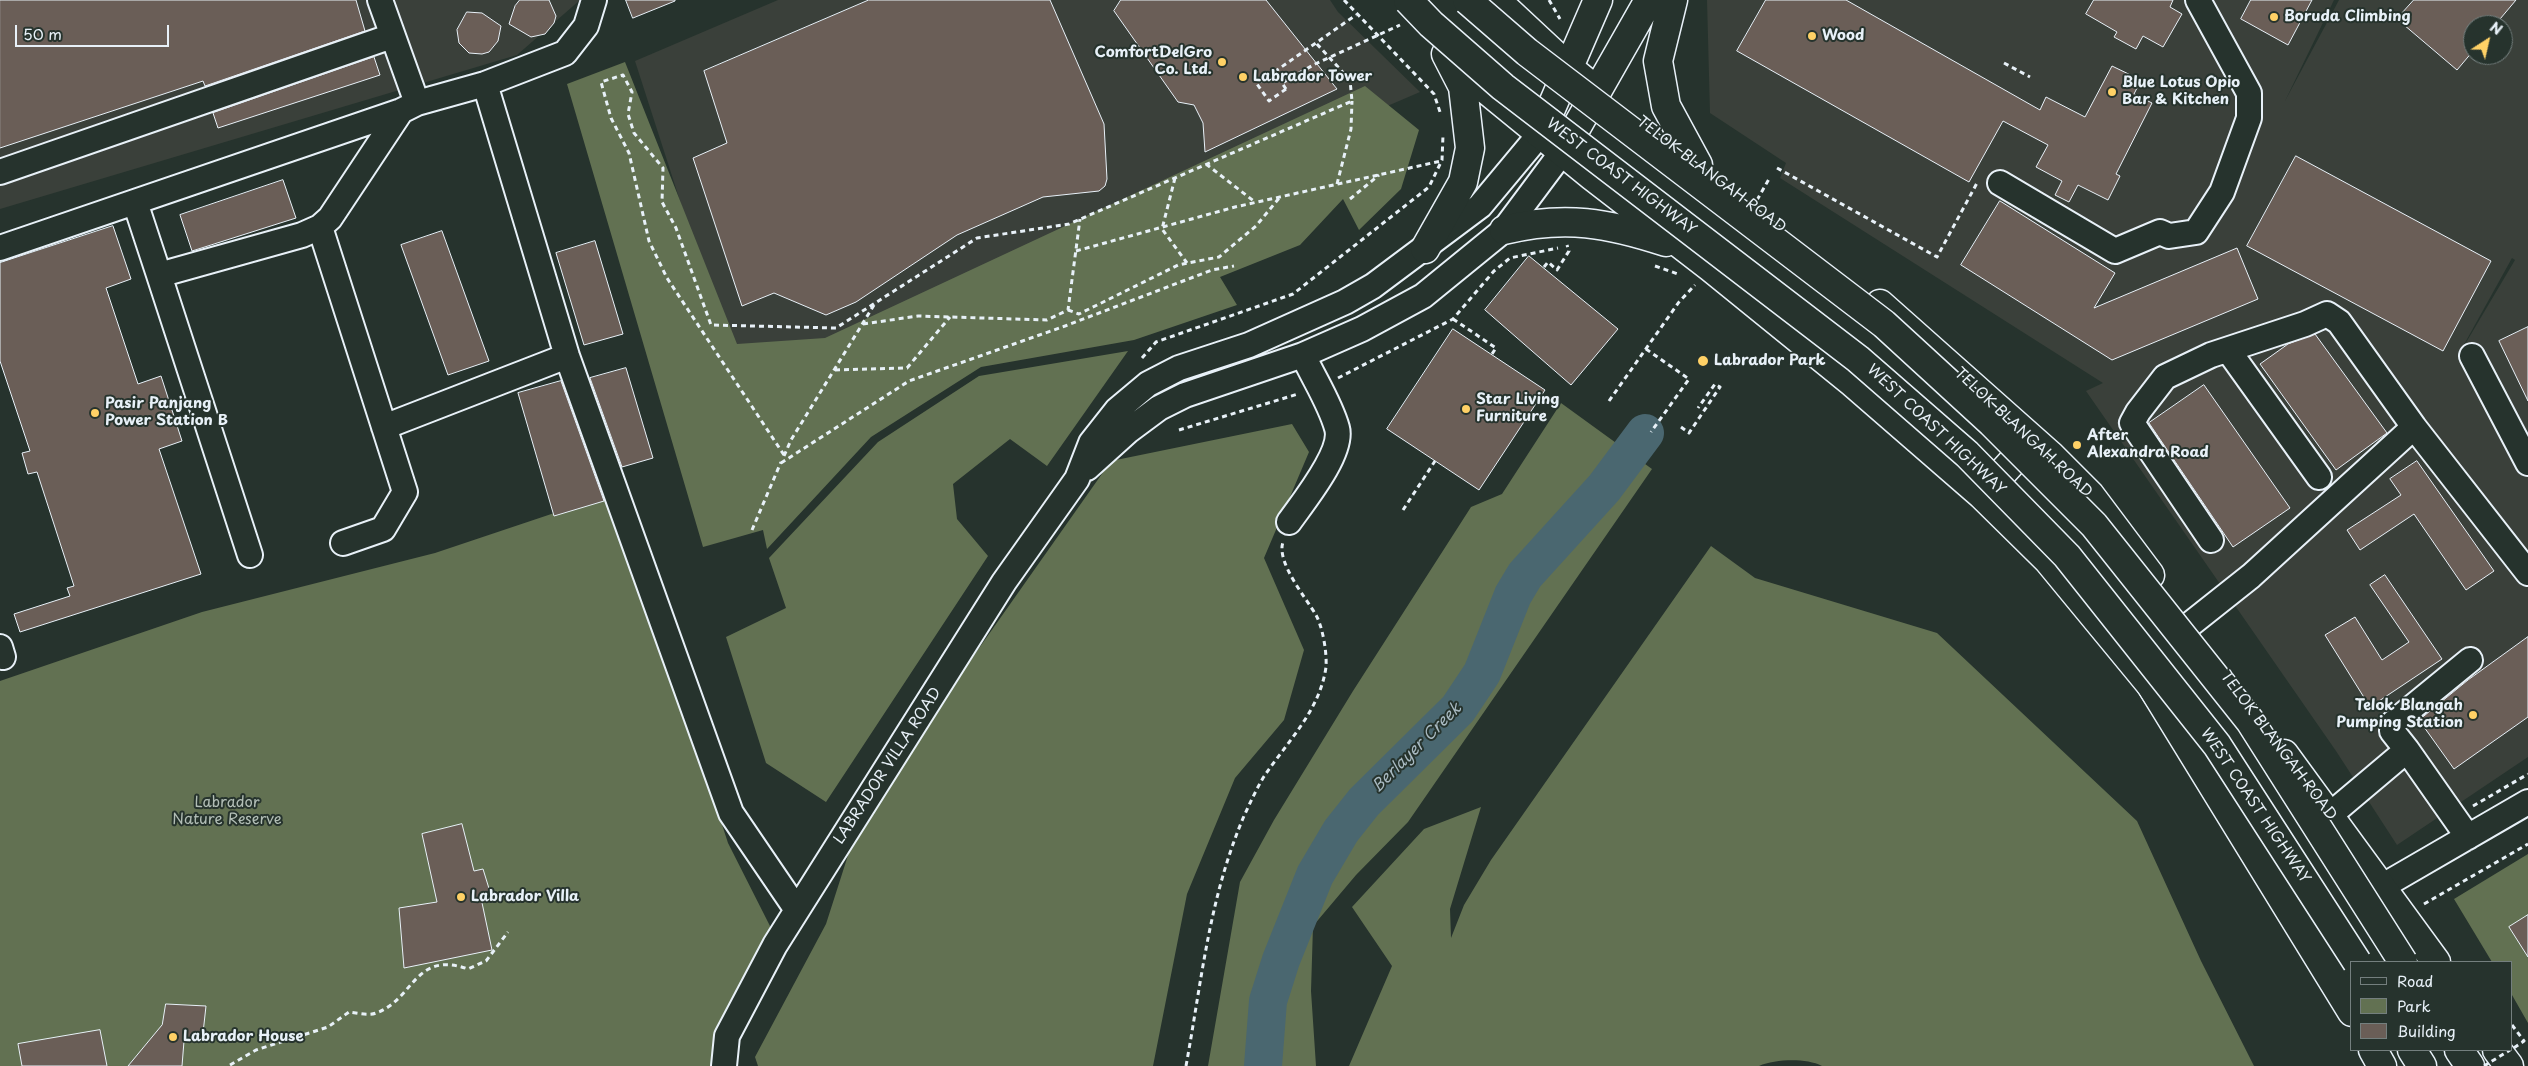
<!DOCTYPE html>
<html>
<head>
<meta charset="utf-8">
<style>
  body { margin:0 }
  #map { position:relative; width:2528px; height:1066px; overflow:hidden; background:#26332d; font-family:"Playpen Sans",sans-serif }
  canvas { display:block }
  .legend { position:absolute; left:2350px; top:961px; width:162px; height:90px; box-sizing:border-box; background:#26332d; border:1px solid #747f7e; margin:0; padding:6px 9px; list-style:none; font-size:15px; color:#e8f1f8 }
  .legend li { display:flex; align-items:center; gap:10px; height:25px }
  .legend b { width:25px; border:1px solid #747f7e }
  .north { position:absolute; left:2463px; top:15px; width:50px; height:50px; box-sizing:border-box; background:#26332d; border:1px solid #747f7e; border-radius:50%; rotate:35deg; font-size:14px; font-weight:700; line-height:20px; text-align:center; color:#e8f1f8 }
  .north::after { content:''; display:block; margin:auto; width:18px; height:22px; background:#ffd166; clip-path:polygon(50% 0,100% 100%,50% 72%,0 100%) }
  .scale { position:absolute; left:15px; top:25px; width:154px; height:22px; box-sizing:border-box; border:2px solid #e8f1f8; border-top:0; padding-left:6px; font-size:15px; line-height:18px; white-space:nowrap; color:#e8f1f8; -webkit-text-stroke:4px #26332d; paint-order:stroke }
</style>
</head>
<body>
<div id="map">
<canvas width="2528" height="1066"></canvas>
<ul class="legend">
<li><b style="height:6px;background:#26332d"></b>Road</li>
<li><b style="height:14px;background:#627152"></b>Park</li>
<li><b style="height:14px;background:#6a5e57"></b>Building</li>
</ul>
<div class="north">N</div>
<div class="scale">50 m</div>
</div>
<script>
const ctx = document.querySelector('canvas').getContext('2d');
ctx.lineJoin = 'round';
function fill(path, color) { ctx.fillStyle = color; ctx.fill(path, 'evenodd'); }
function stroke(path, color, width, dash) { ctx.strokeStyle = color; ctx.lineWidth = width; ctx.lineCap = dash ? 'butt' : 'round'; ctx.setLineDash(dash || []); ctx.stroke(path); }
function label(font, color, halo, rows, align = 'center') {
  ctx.font = font + ' "Playpen Sans",sans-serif'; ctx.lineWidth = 4; ctx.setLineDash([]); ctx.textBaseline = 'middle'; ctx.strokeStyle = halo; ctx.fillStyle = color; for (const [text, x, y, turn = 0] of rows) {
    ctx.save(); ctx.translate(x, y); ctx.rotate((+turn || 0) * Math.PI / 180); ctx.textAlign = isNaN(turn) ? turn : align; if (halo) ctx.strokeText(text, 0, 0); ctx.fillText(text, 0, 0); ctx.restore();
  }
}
fill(new Path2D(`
  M0 0H580L517 55 0 209Z
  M778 0H1330L1338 12 1420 92 739 384 635 61Z
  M1707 0H2334L2285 101 2339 0H2528V757L2397 845 2336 751 2086 391 2103 383 1780 178 1786 163 1710 113ZM2473 25H2503V55H2473ZM2512 258 2515 260 2461 351V350Z`), '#3a403a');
fill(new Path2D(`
  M625 62 737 344 825 338 1365 86 1419 130 1401 189 1359 230 1343 199 1300 245 1220 277 1237 305 1134 340 981 367 871 437 767 549 763 530 703 547 567 84Z
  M1128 351 1047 466 1010 439 953 484 957 519 988 556 826 802 766 763 726 637 786 608 769 558 878 442 979 376Z
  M1561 403 1652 469 1408 822 1356 875 1313 926 1311 991 1316 1066H1208L1240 882 1274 820 1353 691 1471 507 1502 494Z
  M1292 424 1309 452 1264 558 1304 650 1284 720 1235 778 1187 894 1153 1066H758L755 1057 826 924 851 846 934 712 1111 461Z
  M614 493 728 843 771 928 716 1058V1066H0V681L202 612 435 553Z
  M1711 546 1755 578 1937 633 2137 821 2201 961 2254 1066H1822C1806 1058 1776 1059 1759 1066H1349L1392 966 1352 907 1424 829 1481 807 1450 909 1451 938 1464 905 1491 860Z
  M2528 854V1023L2512 995V962H2492L2454 899Z`), '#627152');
stroke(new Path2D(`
  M1263 1066 1268 1001 1281 960 1315 875 1341 831 1364 802 1458 709 1482 673 1513 595 1525 575 1604 488 1645 433`), '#4a6770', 38);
const building = new Path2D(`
  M0 0H356L365 31 205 86 203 81 0 148Z
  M520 0H549L556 16 554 23 545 34 531 37 509 24 515 6Z
  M626 0H675V1L633 18Z
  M869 0H1050L1104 124 1107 179 1105 186 1099 191 1043 197 957 235 856 302 826 315 774 293 742 306 693 158 727 143 704 71Z
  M1121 0H1266L1337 89 1205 152 1203 123 1194 105 1178 102 1114 11Z
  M1766 0H1846L2040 110 2046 97 2085 117 2112 66 2141 80 2134 94 2152 103 2116 174 2120 176 2108 200 2078 185 2069 202 2055 195 2062 181 2036 167 2048 145 2003 121 1969 182 1737 51Z
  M2094 0H2173L2170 7 2182 14 2163 47 2143 36 2136 49 2114 37 2117 32 2086 14Z
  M2251 0H2312L2288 45 2241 19Z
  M2414 0H2516L2495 25H2473V51L2457 70 2397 19Z
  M467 12 482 13 501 26 498 41 489 52 482 54 469 53 459 43 457 30Z
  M374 57 380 75 218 128 213 113Z
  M2296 156 2491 261 2443 351 2247 246Z
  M283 180 296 218 192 251 180 215Z
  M2000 201 2115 273 2094 308 2237 248 2258 299 2112 360 1961 265Z
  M113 226 131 279 106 288 138 384 161 376 182 441 159 449 201 574 20 632 14 614 70 596 67 588 74 586 37 472 28 474 22 453 30 451 0 361V263Z
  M442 231 489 361 448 375 401 245Z
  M595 241 623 334 584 345 556 253Z
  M1529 256 1618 329 1571 385 1485 310Z
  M2528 327V401L2499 341Z
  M1453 329 1545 390 1479 490 1387 429Z
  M2315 334 2387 433 2336 470 2260 364 2288 344Z
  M626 368 653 458 622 467 590 378Z
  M561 381 604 501 554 516 518 393Z
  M2204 385 2290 508 2233 547 2149 423Z
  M2417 461 2494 571 2466 590 2414 514 2360 550 2347 530 2401 495 2390 479Z
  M2385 575 2442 659 2370 707 2325 635 2355 617 2382 660 2409 642 2370 585Z
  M2528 637V717L2454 769 2419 720 2468 680Z
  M462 824 474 871 483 869 491 895 481 898 492 950 404 968 399 908 437 902 422 834Z
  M2528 915V957L2509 927Z
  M166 1004 206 1006 203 1033H195L193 1041H184L182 1066H128L162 1025Z
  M100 1030 107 1066H22L18 1044Z`);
fill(building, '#6a5e57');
stroke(building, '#e8f1f8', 1);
const minor = new Path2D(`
  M380 0 417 103
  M485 84 567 356 731 813 797 910
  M0 172 392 36
  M2000 183 2115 251 2160 232 2169 236 2196 232 2222 192 2249 118V93L2198 0
  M135 202 159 275 302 235 320 227 330 218 401 111
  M320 227 405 492 383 529 343 543
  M0 248 401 111 417 103 485 84 565 53 586 26 594 0
  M159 275 250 555
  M2228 350 2319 477
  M2472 356 2528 463
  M384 427 567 356
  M1087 468 1128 431 1159 408 1185 395 1303 355 1362 329 1423 296 1504 230 1563 151
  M1289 522C1303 502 1344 452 1337 428 1330 403 1314 379 1303 355
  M2211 540 2132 423 2138 412 2165 377 2211 355 2305 324 2327 314 2339 322 2414 427 2528 573
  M2188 626 2251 576 2414 427
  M0 647 3 657
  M2407 750 2468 837
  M2330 815 2407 750 2392 731 2393 723 2470 660
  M2383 886 2528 802
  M724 1066 727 1036 775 945 1004 582 1077 479 1091 443 1117 410 1148 384 1179 368 1249 345 1345 302 1373 286 1480 206 1540 134`);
const major = new Path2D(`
  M1496 0 1569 68 1586 82
  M1673 0 1658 61 1666 106 1698 165
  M1483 87 1592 176 1710 267 1853 383 1982 495 2048 560 2151 685 2165 706
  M1540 134 1598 0
  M1563 151 1649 0
  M1504 230C1565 215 1608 223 1666 242
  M1425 249 1463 182 1470 148 1463 87 1446 54
  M1880 304 2050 455 2090 495 2150 575
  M1982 495 2014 460 2047 455
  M2284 754 2436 962
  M2290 888 2352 980
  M2497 1050 2509 1066`);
const highway = new Path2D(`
  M2151 685 2352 1012
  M2373 1050 2382 1066
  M2412 1050 2422 1066
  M2459 1050 2470 1066`);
stroke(minor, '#e8f1f8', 28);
stroke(major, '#e8f1f8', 31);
stroke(highway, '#e8f1f8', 31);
stroke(new Path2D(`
  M1344 0 1434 94 1441 115
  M1549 0 1560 19
  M2004 63 2030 77
  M1286 89 1269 101 1257 84 1356 15
  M1206 164 1255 202
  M1777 168 1937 257 1977 183
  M1175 178 1162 229 1187 263
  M1337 184 1351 129 1352 101
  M1350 199 1379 175
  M1757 200 1769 179
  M1076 251 1235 207 1441 161
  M1655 266 1678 274
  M1544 267 1548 262 1557 270 1569 251 1567 245
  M1068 310 1079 314 1178 265 1219 257 1256 226 1280 197
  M1453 319 1496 348 1492 354
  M863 324 918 316 1047 320 1068 310 1080 219
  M1646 349 1689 379 1651 432
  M1142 358 1156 342 1293 294 1429 187 1442 160 1443 135
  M835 370 907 368 950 317
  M1338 378 1453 319 1494 271 1510 258 1558 248
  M1609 401 1679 302 1695 285
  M1681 427 1689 433 1720 387 1715 384 1698 408
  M1179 430 1298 394
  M784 455 667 278 649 241 629 153 611 118 601 82 623 75 632 92 628 114 634 133 663 168 662 202 676 228 711 325 836 328 977 238 1069 224 1352 101 1350 80 1316 43
  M784 456 791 440 874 305
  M781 463 909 381 1065 326 1212 270 1234 266
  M1403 510 1435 461
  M752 530 781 462
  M2473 806 2528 774
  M2424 904 2528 844
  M230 1065 256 1050 328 1027 349 1012C357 1013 369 1016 376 1013 414 1000 414 950 468 969L486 961 508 932
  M1186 1066C1202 979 1209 898 1244 816 1250 803 1256 790 1263 778 1286 743 1320 711 1326 667 1327 653 1323 628 1316 615 1306 598 1276 562 1283 542`), '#e8f1f8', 3, [5, 4]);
stroke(minor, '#26332d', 24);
stroke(major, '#26332d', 28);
stroke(highway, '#26332d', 28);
const highwayBridge = new Path2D(`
  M1408 0 1431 24 1503 87 1858 359 1967 454 2067 556 2217 745 2357 962
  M1467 0 1527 52 1884 324 1992 423 2094 525 2250 721 2403 962`);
stroke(highwayBridge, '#e8f1f8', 31, []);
stroke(new Path2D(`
  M1286 89 1282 83 1315 64 1400 25
  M2512 1025 2524 1041 2512 1049
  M2484 1066 2510 1050`), '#e8f1f8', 3, [5, 4]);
stroke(highwayBridge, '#26332d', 28);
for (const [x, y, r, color] of [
  [2274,17,5,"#ffd166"],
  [1812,36,5,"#ffd166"],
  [1222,62,5,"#ffd166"],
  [1243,77,5,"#ffd166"],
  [2112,92,5,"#ffd166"],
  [1703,361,6,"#ffd166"],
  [1466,409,5,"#ffd166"],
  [95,413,5,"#ffd166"],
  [2077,445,5,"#ffd166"],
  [2473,715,5,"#ffd166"],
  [461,897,5,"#ffd166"],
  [173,1037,5,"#ffd166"]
]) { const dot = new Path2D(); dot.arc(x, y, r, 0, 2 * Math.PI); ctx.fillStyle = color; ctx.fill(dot); stroke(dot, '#26332d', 2); }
label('bold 15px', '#e8f1f8', '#26332d', [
  ["Boruda Climbing",2284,17],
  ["Wood",1822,36],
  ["ComfortDelGro",1212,53,"right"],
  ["Co. Ltd.",1212,70,"right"],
  ["Labrador Tower",1253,77],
  ["Blue Lotus Opio",2122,83],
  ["Bar & Kitchen",2122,100],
  ["Labrador Park",1714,361],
  ["Star Living",1476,400],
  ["Furniture",1476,417],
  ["Pasir Panjang",105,404],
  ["Power Station B",105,421],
  ["After",2087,436],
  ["Alexandra Road",2087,453],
  ["Telok Blangah",2463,706,"right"],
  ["Pumping Station",2463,723,"right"],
  ["Labrador Villa",471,897],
  ["Labrador House",183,1037]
], 'left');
label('15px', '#e8f1f8', '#26332d', [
  ["TELOK BLANGAH ROAD",1711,175,37],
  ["WEST COAST HIGHWAY",1621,177,37],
  ["WEST COAST HIGHWAY",1936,430,43],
  ["TELOK BLANGAH ROAD",2023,433,43],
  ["TELOK BLANGAH ROAD",2278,746,53],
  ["LABRADOR VILLA ROAD",888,766,-57],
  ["WEST COAST HIGHWAY",2255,806,56]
]);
label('15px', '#b2beb6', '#26332d', [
  ["Labrador",227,803],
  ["Nature Reserve",227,820]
]);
label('italic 16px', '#a9bac2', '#26332d', [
  ["Berlayer Creek",1417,748,-45]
]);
</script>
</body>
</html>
